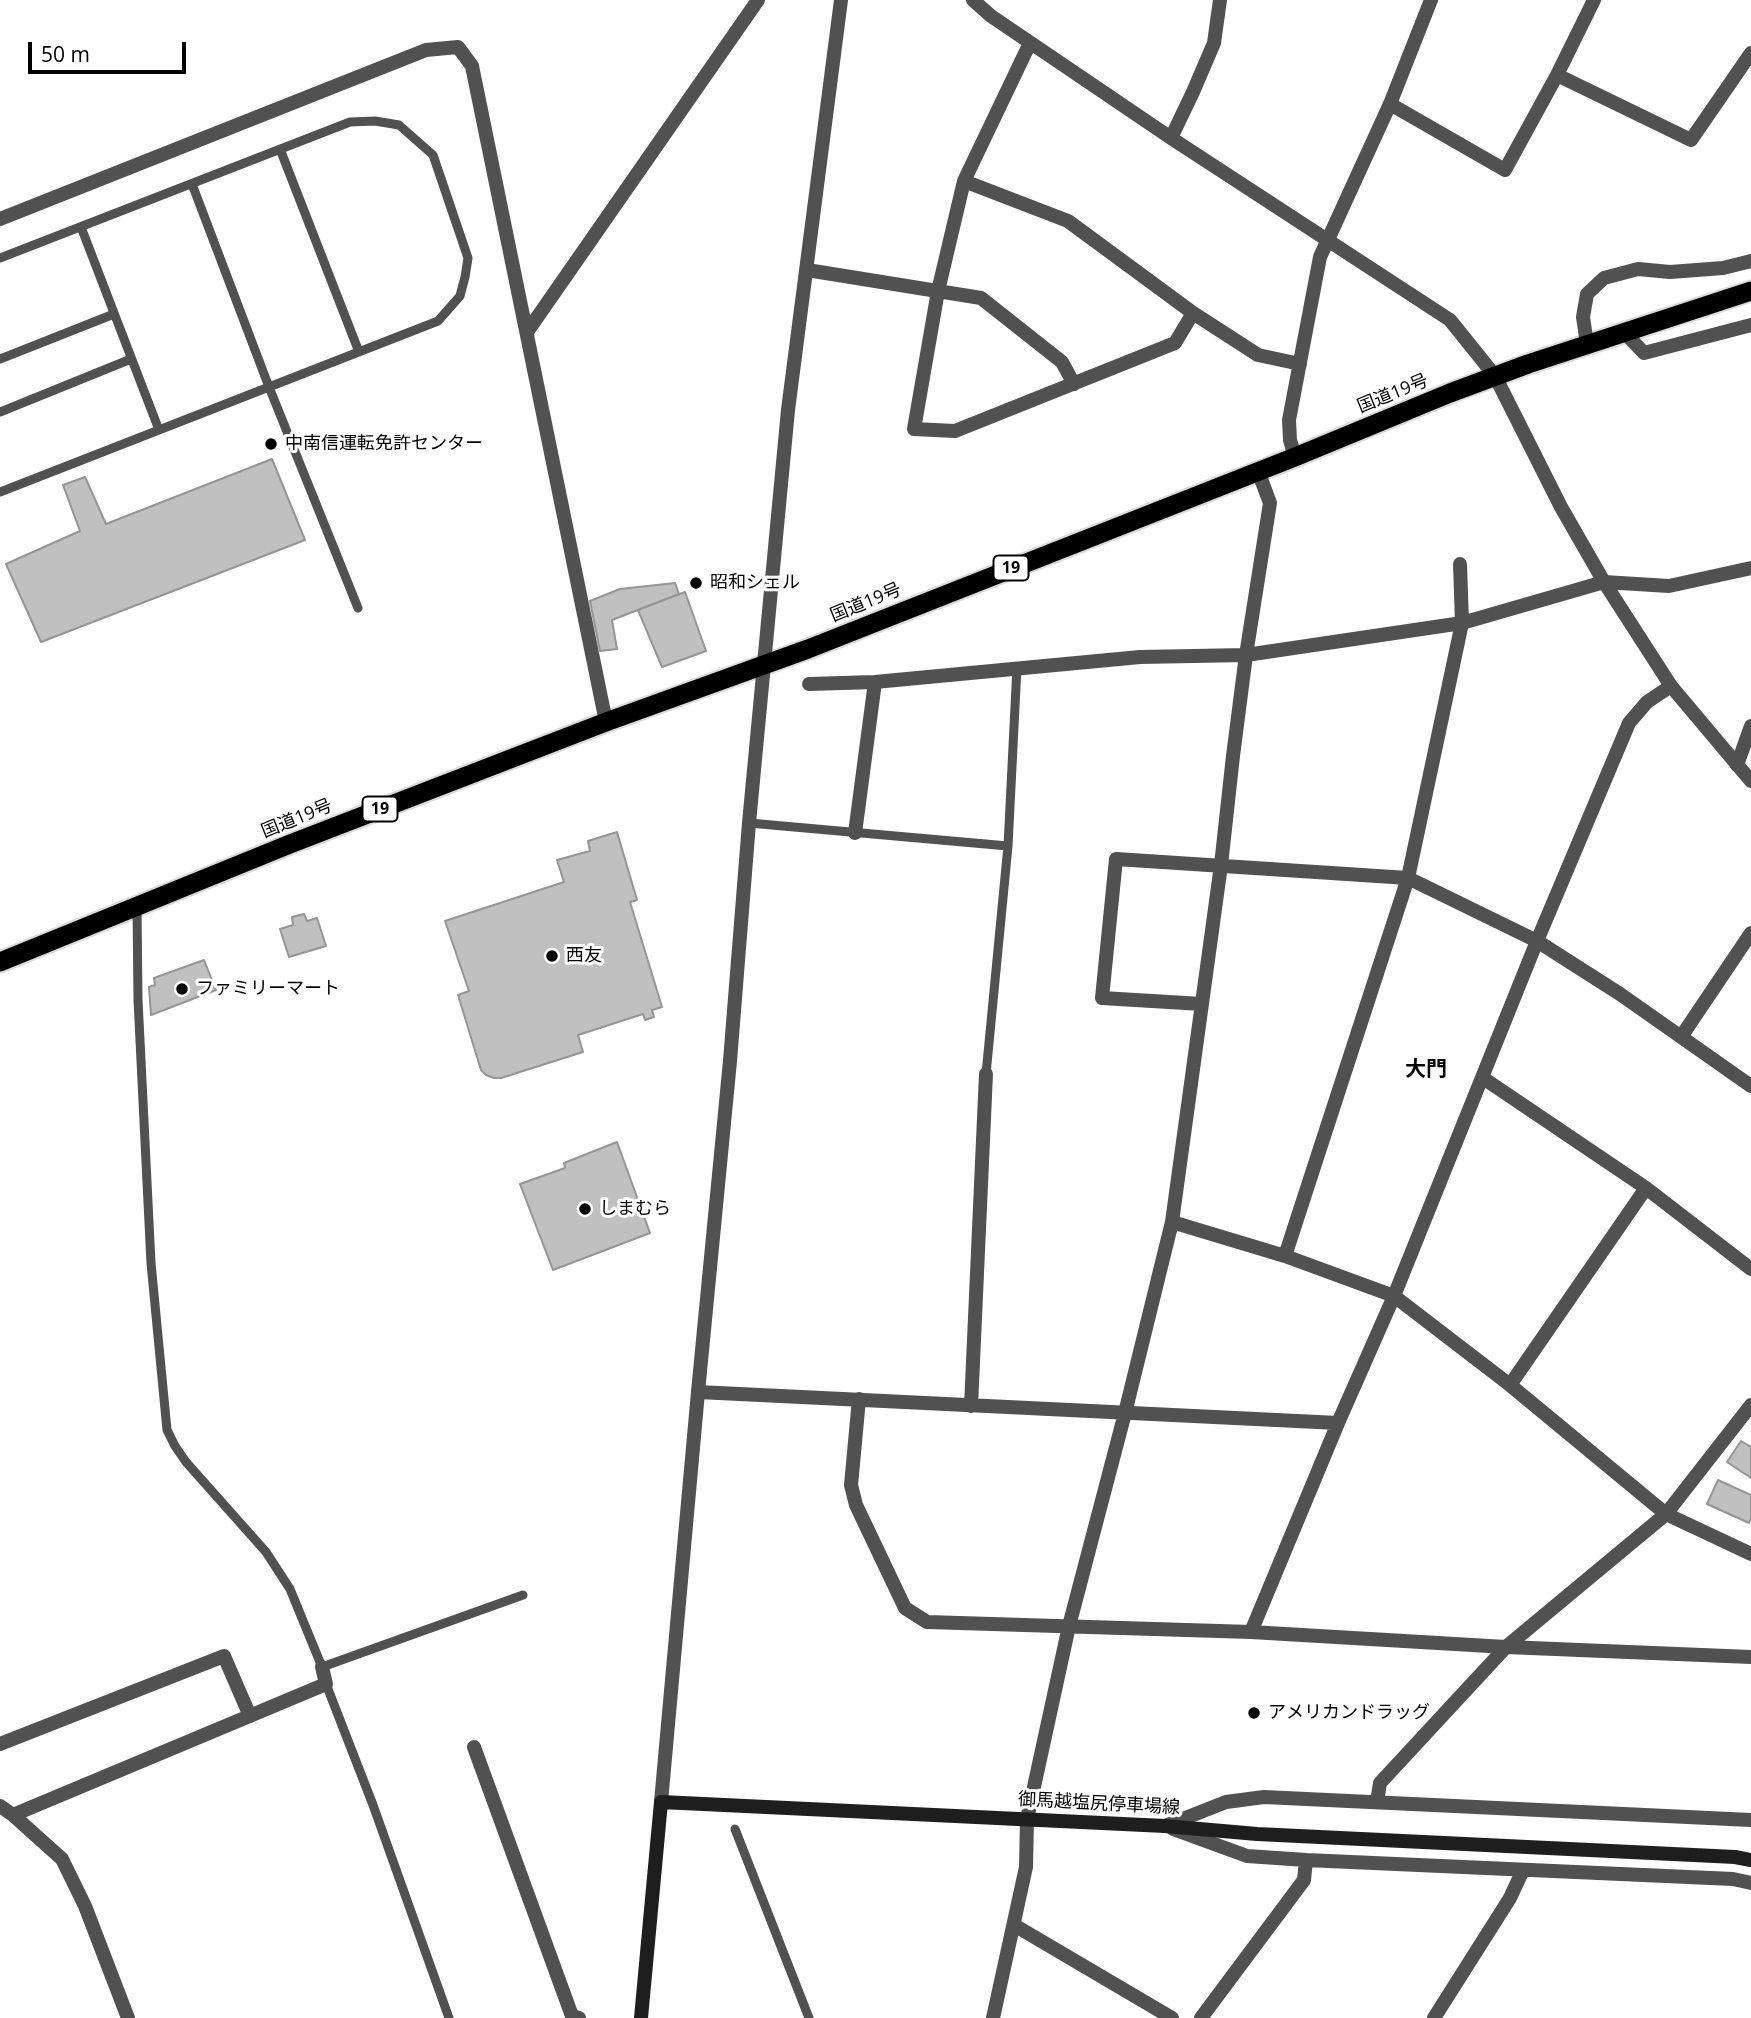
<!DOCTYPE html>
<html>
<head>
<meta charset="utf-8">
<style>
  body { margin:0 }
  #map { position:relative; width:1751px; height:2018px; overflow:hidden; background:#fff; font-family:"Open Sans",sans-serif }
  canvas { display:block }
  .scale { position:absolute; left:28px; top:42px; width:158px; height:32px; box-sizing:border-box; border:4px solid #000; border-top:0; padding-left:9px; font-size:21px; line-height:24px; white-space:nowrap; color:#000; -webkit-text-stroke:5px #fff; paint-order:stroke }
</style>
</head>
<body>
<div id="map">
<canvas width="1751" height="2018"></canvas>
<div class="scale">50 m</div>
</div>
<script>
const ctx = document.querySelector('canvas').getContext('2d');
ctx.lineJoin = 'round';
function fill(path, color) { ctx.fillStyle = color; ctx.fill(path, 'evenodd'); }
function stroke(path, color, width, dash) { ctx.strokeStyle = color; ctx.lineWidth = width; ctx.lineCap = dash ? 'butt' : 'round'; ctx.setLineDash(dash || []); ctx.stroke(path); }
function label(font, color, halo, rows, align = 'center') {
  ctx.font = font + ' "Open Sans","Noto Sans JP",sans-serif'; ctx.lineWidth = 6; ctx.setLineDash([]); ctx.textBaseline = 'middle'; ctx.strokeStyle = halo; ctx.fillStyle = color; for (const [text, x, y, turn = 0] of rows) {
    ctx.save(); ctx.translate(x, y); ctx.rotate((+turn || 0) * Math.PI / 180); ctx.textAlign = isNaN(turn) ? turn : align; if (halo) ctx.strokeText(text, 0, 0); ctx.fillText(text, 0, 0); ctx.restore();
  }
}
const building = new Path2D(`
  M272 459 305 540 41 642 6 564 80 531 63 485 85 477 106 524Z
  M675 583 679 594 612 620 617 649 600 651 590 601 620 589Z
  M685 592 706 651 662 667 638 610Z
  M617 832 637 900 630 902 662 1007 652 1010 654 1017 645 1020 643 1014 578 1035 583 1052 501 1078H494L486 1075 481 1070 458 995 469 991 445 921 564 882 557 860 590 851 588 841Z
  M304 914 307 921 317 918 326 946 289 957 280 929 293 925 292 917Z
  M204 960 216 990 151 1015 149 987 155 985 154 978Z
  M617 1142 650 1233 553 1270 520 1184 565 1168 564 1163Z
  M1741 1441 1751 1447V1478L1727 1462Z
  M1718 1480 1751 1495V1518L1749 1523 1707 1504Z`);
fill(building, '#c0c0c0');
stroke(building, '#959595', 2);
const trunk = new Path2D(`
  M0 962 290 844 606 722 808 649 1295 457 1450 393 1528 364 1751 291`);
stroke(trunk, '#dbdbdb', 23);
stroke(new Path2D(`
  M280 149 359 352
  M192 184 269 387 358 608
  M81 227 159 430
  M0 258 350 122 375 121 399 125 433 155 468 258 465 277 460 296 438 321 0 492
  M0 359 114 314
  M0 412 131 359
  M749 823 1008 846
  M137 907 138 1000 151 1263 167 1430 175 1446 186 1462 266 1552 290 1589 322 1667 523 1595
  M986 1074 1008 846 1017 667
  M326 1684 373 1805 449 2018
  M735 1829 809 2018`), '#515151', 9);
stroke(new Path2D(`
  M1557 75 1691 140 1751 53
  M1390 104 1505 170 1557 75 1594 0
  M964 181 1068 221 1193 313 1175 343 955 431 914 429 938 291 964 181 1030 43
  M0 219 426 50 458 47 472 66 606 722
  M807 270 981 298 1062 362 1074 384
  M1193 313 1258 355 1300 364
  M527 332 758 0
  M1624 332 1644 353 1751 325
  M1587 344 1583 317 1587 294 1604 278 1638 269 1670 272 1723 268 1751 261
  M1295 457 1290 440 1289 420 1320 257 1390 104 1431 0
  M809 684 875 682 1140 657 1246 655 1462 623 1604 582 1669 586 1751 568
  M1737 765 1751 726
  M855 833 875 682
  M1202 1004 1102 998 1116 859 1408 878 1537 941 1620 994 1751 1086
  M1681 1037 1751 933
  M1483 1078 1646 1188 1751 1269
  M1172 1222 1285 1256 1394 1296 1510 1385 1666 1514 1751 1554
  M1285 1256 1408 878 1462 623 1460 564
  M1510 1385 1646 1188
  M698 1392 1338 1423
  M859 1399 851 1485 856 1505 905 1608 927 1622 1251 1632 1506 1647 1751 1657
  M971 1406 986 1074
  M1251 1632 1338 1423 1394 1296 1537 941 1629 723 1647 702 1671 686
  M0 1744 224 1656 250 1716
  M474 1747 572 2016 579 2018
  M1377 1802 1380 1783 1506 1647 1666 1514 1751 1405
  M0 1806 13 1815 62 1859 85 1906 128 2018
  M13 1815 326 1684 322 1667
  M1165 1826 1226 1802 1264 1797 1751 1820
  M1173 1829 1247 1856 1306 1860 1733 1879 1751 1883
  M1014 1925 1172 2018
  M993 2018 1026 1867 1027 1819 1069 1626 1125 1413 1172 1222 1221 865 1233 756 1246 655 1270 503 1258 471
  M1201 2018 1304 1880 1306 1860
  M1434 2018 1510 1898 1523 1870`), '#515151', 14);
stroke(new Path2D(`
  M973 0 991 16 1171 138 1450 320 1495 376 1561 507 1604 582 1671 686 1751 781
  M1171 138 1193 92 1214 43 1220 0
  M661 1802 698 1392 730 1061 749 823 788 410 841 0`), '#515151', 14);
stroke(new Path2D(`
  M641 2018 661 1802 1165 1826 1257 1834 1735 1857 1751 1860`), '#1e1e1e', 14);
stroke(trunk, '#000', 19);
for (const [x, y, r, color] of [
  [271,444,7,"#000"],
  [696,583,7,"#000"],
  [552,956,7,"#000"],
  [182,989,7,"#000"],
  [585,1209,7,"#000"],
  [1254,1713,7,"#000"]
]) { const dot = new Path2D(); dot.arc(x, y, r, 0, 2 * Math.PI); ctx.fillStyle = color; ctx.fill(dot); stroke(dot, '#fff', 2.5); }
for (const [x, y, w] of [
  [1011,568,35],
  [380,809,35]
]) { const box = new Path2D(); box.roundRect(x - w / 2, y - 12.5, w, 25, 5); ctx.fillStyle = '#fff'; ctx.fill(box); stroke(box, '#000', 2); }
label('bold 16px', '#000', null, [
  ["19",1011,568],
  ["19",380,809]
]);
label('18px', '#000', '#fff', [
  ["国道19号",1393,394,-22],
  ["国道19号",866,603,-22],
  ["国道19号",297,819,-22],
  ["御馬越塩尻停車場線",1099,1804,3]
]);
label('18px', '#000', '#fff', [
  ["中南信運転免許センター",285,444],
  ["昭和シェル",710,583],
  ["西友",566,956],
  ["ファミリーマート",196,989],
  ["しまむら",599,1209],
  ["アメリカンドラッグ",1268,1713]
], 'left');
label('bold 21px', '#000', '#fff', [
  ["大門",1426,1070]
]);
</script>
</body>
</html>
